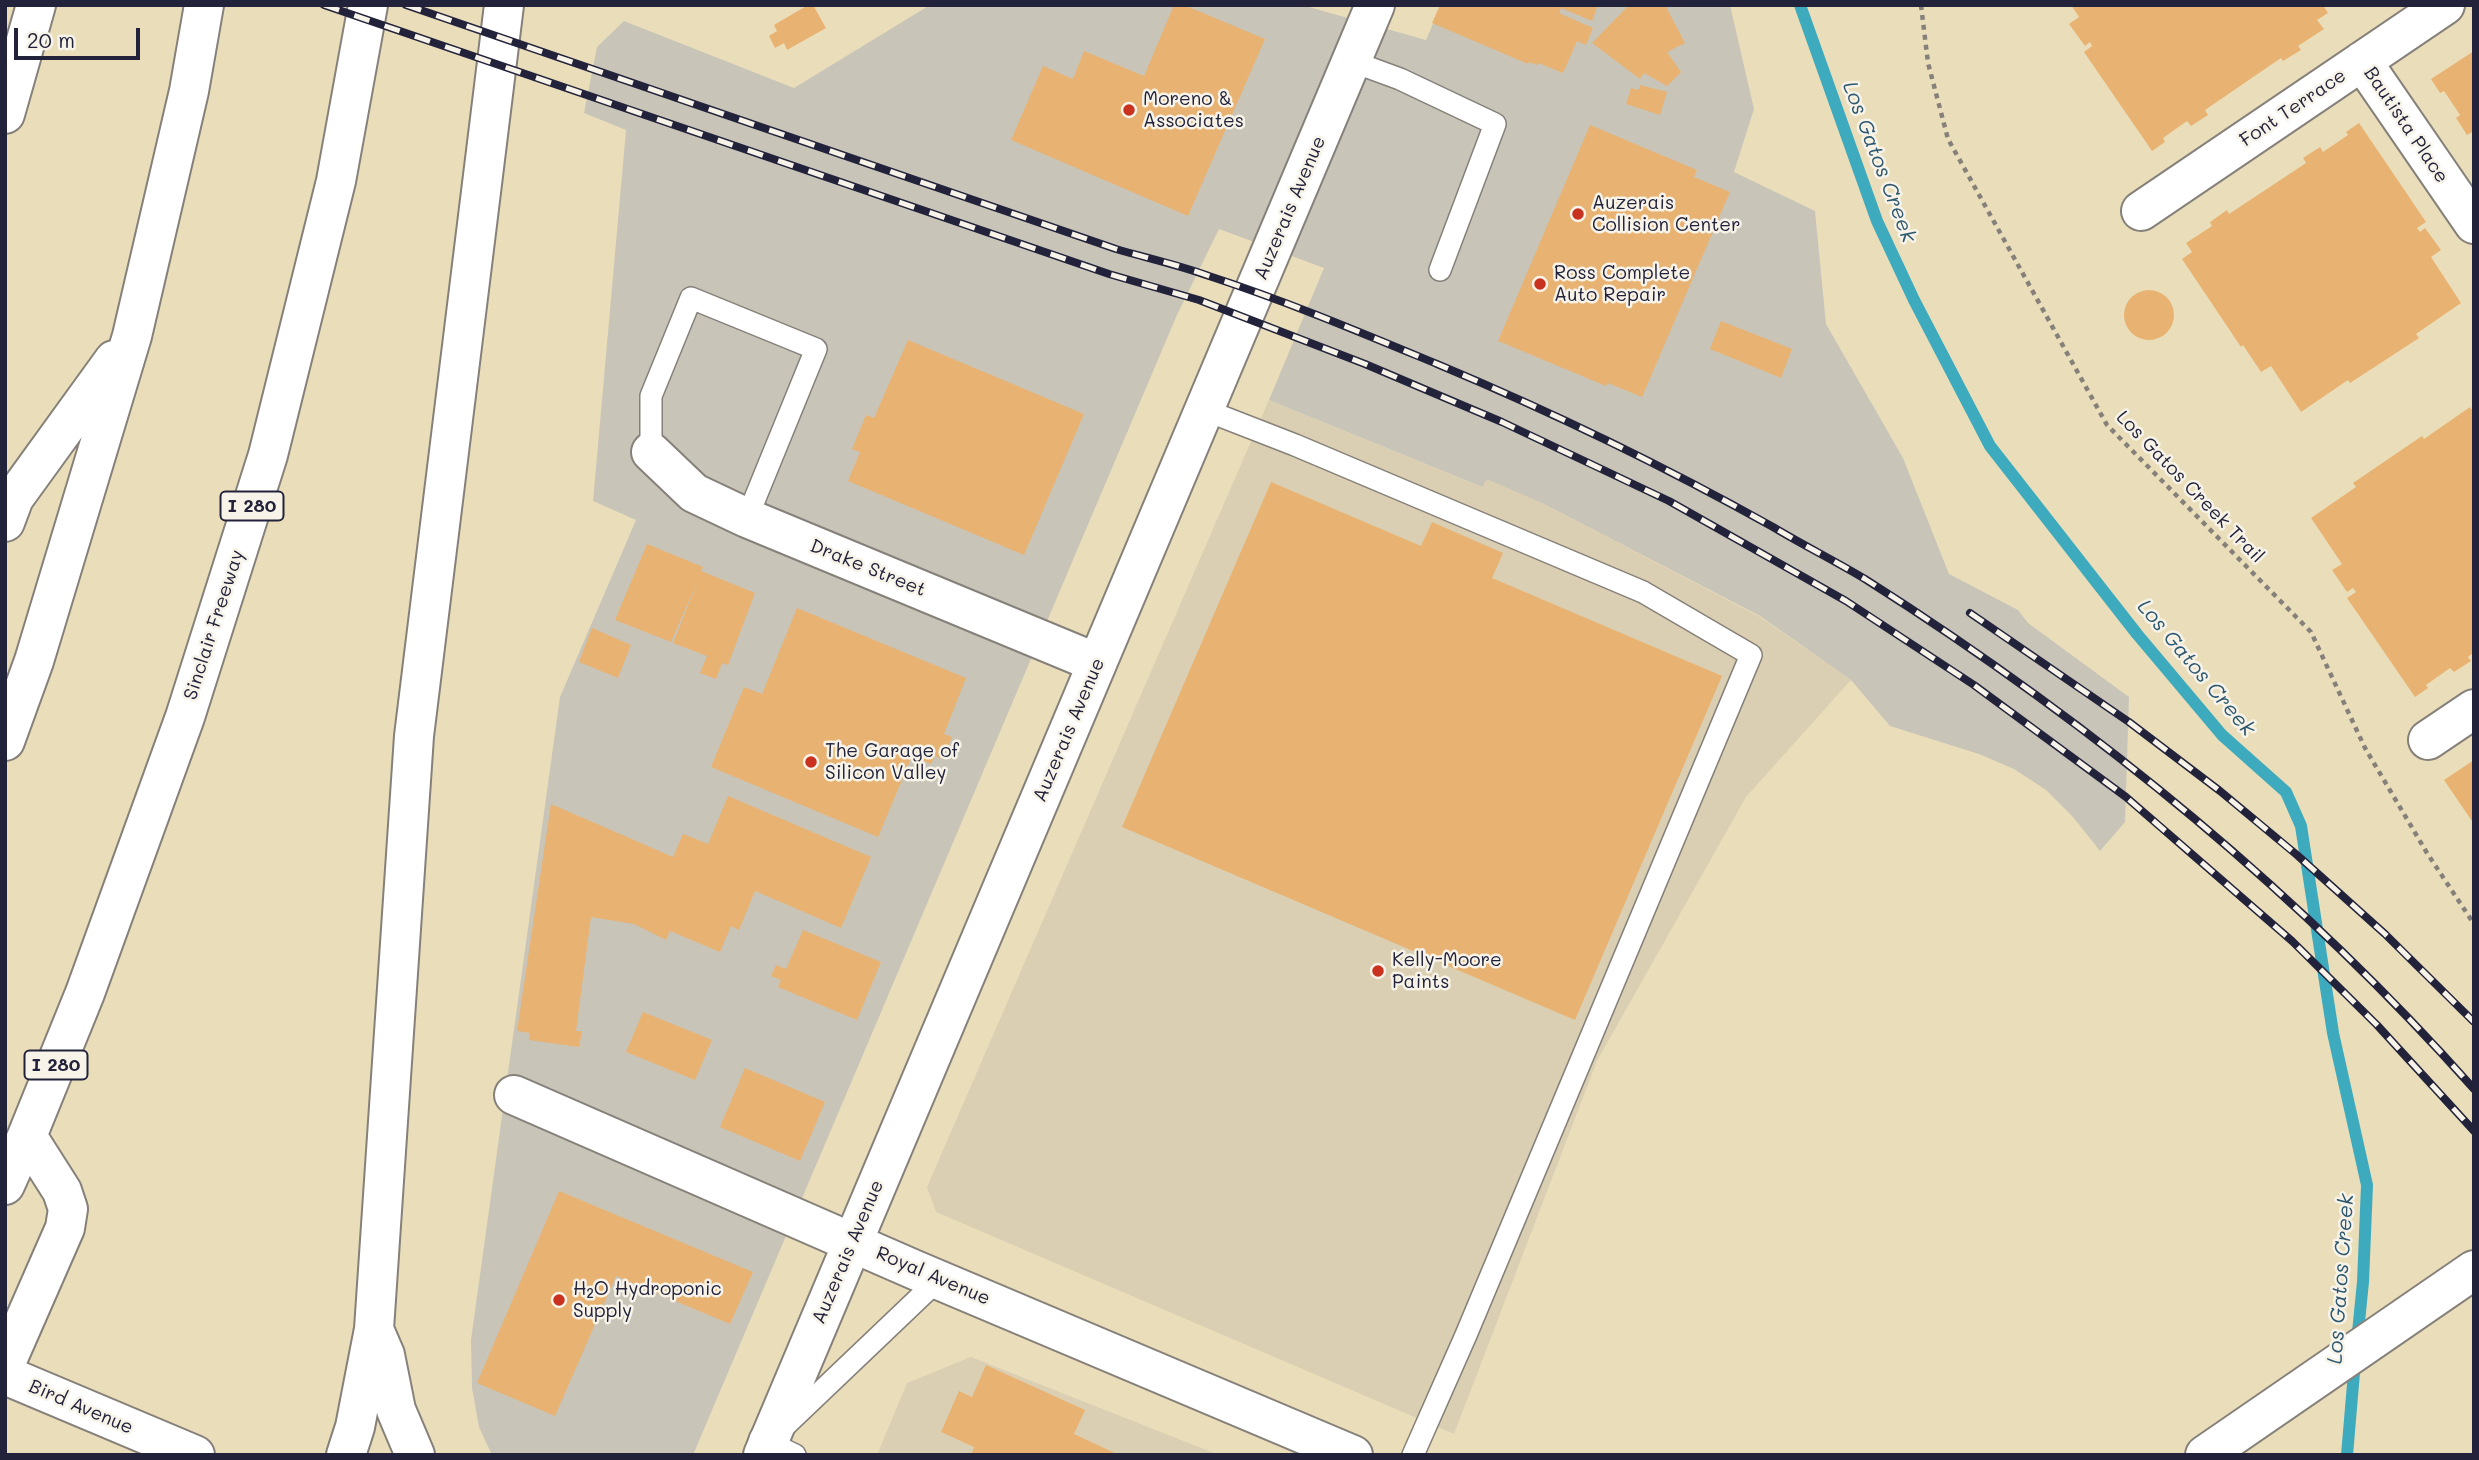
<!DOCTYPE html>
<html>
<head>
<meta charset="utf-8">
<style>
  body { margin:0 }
  #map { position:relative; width:2479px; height:1460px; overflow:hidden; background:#eadeba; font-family:Mali,sans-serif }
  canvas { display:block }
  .frame { position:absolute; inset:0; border:7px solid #22223b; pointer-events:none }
  .scale { position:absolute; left:14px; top:28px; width:126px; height:32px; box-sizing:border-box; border:4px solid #22223b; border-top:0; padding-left:9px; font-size:21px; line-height:24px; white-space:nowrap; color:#22223b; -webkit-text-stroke:5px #f7f3e8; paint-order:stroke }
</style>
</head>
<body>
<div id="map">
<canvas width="2479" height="1460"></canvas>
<div class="frame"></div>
<div class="scale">20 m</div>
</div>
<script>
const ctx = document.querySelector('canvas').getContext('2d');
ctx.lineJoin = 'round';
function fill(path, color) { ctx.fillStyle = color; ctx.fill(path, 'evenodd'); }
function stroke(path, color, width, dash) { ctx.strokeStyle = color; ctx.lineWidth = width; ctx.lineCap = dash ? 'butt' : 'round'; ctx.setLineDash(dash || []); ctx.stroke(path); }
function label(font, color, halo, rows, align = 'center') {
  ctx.font = font + ' Mali,sans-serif'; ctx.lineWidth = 5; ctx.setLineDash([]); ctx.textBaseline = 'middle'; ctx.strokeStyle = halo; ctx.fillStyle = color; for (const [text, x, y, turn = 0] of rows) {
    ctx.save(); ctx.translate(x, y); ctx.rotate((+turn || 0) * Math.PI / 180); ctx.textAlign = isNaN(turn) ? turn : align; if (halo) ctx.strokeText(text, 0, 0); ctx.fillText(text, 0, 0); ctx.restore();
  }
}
fill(new Path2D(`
  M1269 400 1481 487 1487 478 1544 504 1760 617 1851 680 1746 797 1597 1061 1454 1434 936 1212 927 1187Z
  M971 1357 1219 1455H877L907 1383Z`), '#dacfb2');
fill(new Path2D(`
  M930 5H1302L1426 40 1441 5H1730L1754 109 1734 172 1815 211 1826 324 1903 458 1949 574 2018 610 2028 623 2129 697 2125 822 2100 851 2073 817 2046 790 2014 769 1979 754 1890 726 1851 680 1760 616 1544 504 1487 479 1482 487 1269 400 1324 268 1219 229 1177 315 693 1455H492L479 1427 472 1388 471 1340 560 697 636 520 593 501 626 130 584 113 597 47 624 21 794 88Z`), '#c8c4b8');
stroke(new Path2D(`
  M1800 5 1877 221 1914 300 1990 446 2137 634 2222 735 2286 792 2301 826 2333 1033 2367 1185 2363 1282 2357 1342
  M2347 1455 2355 1361`), '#3eaabd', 12);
fill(new Path2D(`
  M808 5H813L826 28 787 50 784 43 775 48 769 36 777 31 774 25Z
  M1174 5H1184L1265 39 1188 216 1011 140 1043 66 1073 79 1084 51 1144 76Z
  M1440 5H1554L1558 8 1559 5H1598L1592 21 1561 8 1559 13 1593 28 1586 45 1577 41 1563 73 1538 63 1537 65 1529 62 1528 64 1432 23Z
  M1629 5H1665L1685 43 1667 52 1681 72 1667 86 1644 73 1640 79 1592 43Z
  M2071 5H2323L2328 13 2317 20 2324 29 2298 46 2301 50 2283 61 2281 58 2205 110 2208 115 2191 126 2187 121 2163 138 2165 142 2152 151 2084 52 2092 46 2090 42 2085 46 2069 24 2079 17Z
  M2474 51V131L2467 135 2456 118 2460 115 2444 91 2440 93 2431 79Z
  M1640 85 1667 92 1660 115 1626 104 1631 88 1639 90Z
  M2359 123 2426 222 2417 228 2420 232 2425 228 2441 250 2431 257 2461 303 2416 334 2419 338 2350 383 2348 380 2301 412 2271 366 2261 372 2243 345 2241 347 2182 259 2192 252 2186 243 2212 226 2210 222 2227 210 2229 214 2306 163 2303 158 2320 147 2323 152 2348 135 2346 132Z
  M1590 125 1697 170 1694 177 1730 192 1642 397 1608 383 1606 386 1498 341Z
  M2124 315a25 25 0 1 1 50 0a25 25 0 1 1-50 0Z
  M1721 321 1792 349 1781 378 1710 349Z
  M908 340 1084 414 1024 555 848 481 860 452 852 449 866 415 874 418Z
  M2470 407 2474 413V652L2468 657 2471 661 2454 672 2450 668 2426 685 2428 688 2415 697 2347 598 2356 592 2353 588 2347 592 2332 570 2342 564 2311 518 2356 487 2353 483 2422 436 2424 439Z
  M1271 482 1421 546 1432 522 1503 553 1492 578 1722 676 1575 1020 1122 827Z
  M647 544 703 567 701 571 755 593 728 665 722 663 716 679 700 673 707 656 673 643 698 580 671 642 615 620Z
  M797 608 966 678 944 734 952 737 943 759 935 756 931 764 912 756 878 837 711 767 744 687 762 694Z
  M592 628 631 645 618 678 579 662Z
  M2474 760V824L2444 780Z
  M728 796 871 857 841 928 755 891 739 930 731 926 720 952 670 931 666 940 634 924 591 917 576 1031H582L579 1047 529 1040 530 1033 517 1031 551 804 673 857 683 834 708 844Z
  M803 930 881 962 857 1020 778 987 781 980 771 976 776 965 786 969Z
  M643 1012 712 1040 695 1080 626 1052Z
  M745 1068 825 1102 800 1161 720 1127Z
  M559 1191 753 1272 730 1324 616 1276 555 1416 477 1383Z
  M986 1365 1085 1410 1074 1434 1119 1455H971L974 1447 941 1432 959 1391 972 1397Z`), '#e8b372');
const service = new Path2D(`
  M1351 61 1400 79 1495 124 1440 270
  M1205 410 1295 445 1643 592 1751 655 1466 1335 1413 1455
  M651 452V396L691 298 816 349 747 518
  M795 1455 768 1442 939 1279`);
const minor = new Path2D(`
  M2362 61 2474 224
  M2141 211 2445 5
  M651 452 694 493 747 518 1097 663
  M2428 740 2474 709
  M514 1095 915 1270 1353 1455`);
const tertiary = new Path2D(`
  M763 1455 1375 5`);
const primary = new Path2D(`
  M5 1375 195 1455
  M768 1442 772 1455
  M2205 1455 2474 1270`);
const motorway = new Path2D(`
  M5 114 36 5
  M5 522 14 498 114 360
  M5 741 34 661 132 336 189 91 204 5
  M5 1185 27 1136 85 993 185 717 268 455 336 181 368 5
  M376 1334 385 1355 396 1410 415 1455
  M5 1365 65 1228 68 1209 62 1191 27 1136
  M346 1455 355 1427 374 1329 414 736 504 5`);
stroke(service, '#86807a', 24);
stroke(minor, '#86807a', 42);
stroke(tertiary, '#86807a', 42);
stroke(primary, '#86807a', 42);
stroke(motorway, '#86807a', 42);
stroke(new Path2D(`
  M1921 5 1928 63 1948 139 2107 425 2311 632 2365 748 2427 853 2474 924`), '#86807a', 4.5, [5, 5]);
stroke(service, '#fff', 21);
stroke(minor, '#fff', 38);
stroke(tertiary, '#fff', 38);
stroke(primary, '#fff', 38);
stroke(motorway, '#fff', 38);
const rail = new Path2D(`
  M324 5 1109 274 1199 300 1365 364 1502 422 1669 501 1846 601 1974 685 2126 797 2292 941 2377 1025 2474 1131
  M406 5 1116 249C1147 258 1179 265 1209 276 1286 301 1362 333 1437 364 1552 412 1664 466 1773 527 1803 545 1835 561 1865 579 2089 721 2297 890 2474 1089
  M1970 613 2129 722 2220 791 2297 855 2385 934 2474 1022`);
stroke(rail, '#22223b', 8);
stroke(rail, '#f7f3e8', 5, [16]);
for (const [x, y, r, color] of [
  [1129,110,7,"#c8321e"],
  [1578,214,7,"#c8321e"],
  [1540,284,7,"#c8321e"],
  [811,762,7,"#c8321e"],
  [1378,971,7,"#c8321e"],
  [559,1300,7,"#c8321e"]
]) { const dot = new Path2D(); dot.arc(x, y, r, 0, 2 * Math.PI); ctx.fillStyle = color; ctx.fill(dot); stroke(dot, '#f7f3e8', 2.5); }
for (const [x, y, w] of [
  [252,506,63],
  [56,1065,63]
]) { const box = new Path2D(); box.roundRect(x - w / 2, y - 14.5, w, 29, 5); ctx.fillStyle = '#f7f3e8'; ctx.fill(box); stroke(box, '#22223b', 2); }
label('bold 18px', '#22223b', null, [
  ["I 280",252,506],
  ["I 280",56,1065]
]);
label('19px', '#22223b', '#f7f3e8', [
  ["Moreno &",1143,99],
  ["Associates",1143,121],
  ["Auzerais",1592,203],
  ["Collision Center",1592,225],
  ["Ross Complete",1554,273],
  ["Auto Repair",1554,295],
  ["The Garage of",825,751],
  ["Silicon Valley",825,773],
  ["Kelly-Moore",1392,960],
  ["Paints",1392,982],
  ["H₂O Hydroponic",573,1289],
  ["Supply",573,1311]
], 'left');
label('19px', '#22223b', '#f7f3e8', [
  ["Font Terrace",2293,108,-34],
  ["Bautista Place",2406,125,56],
  ["Auzerais Avenue",1290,208,-67],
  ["Los Gatos Creek Trail",2190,487,46],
  ["Drake Street",868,568,22],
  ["Sinclair Freeway",214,625,-72],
  ["Auzerais Avenue",1069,730,-67],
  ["Auzerais Avenue",848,1252,-67],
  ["Royal Avenue",933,1276,23],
  ["Bird Avenue",81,1407,23]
]);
label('italic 21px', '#2d586f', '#f7f3e8', [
  ["Los Gatos Creek",1879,162,69],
  ["Los Gatos Creek",2196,668,50],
  ["Los Gatos Creek",2341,1279,-86]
]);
</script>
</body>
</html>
